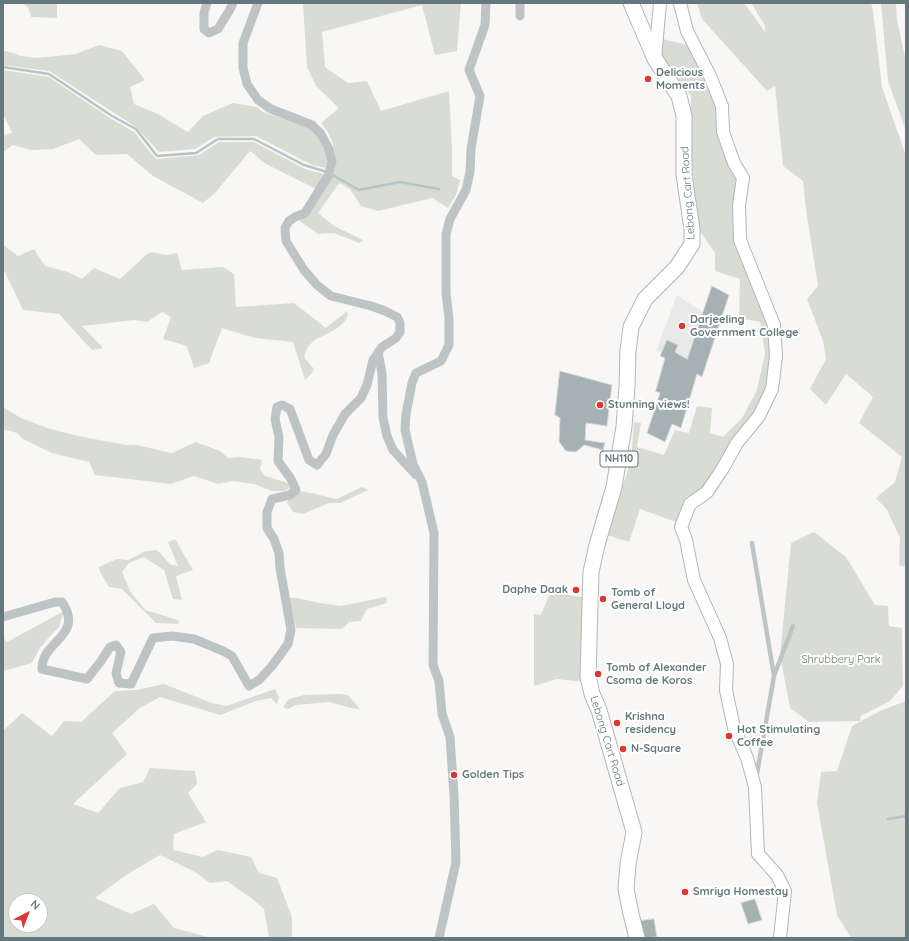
<!DOCTYPE html>
<html>
<head>
<meta charset="utf-8">
<style>
  body { margin:0 }
  #map { position:relative; width:909px; height:941px; overflow:hidden; background:#f8f7f5; font-family:Quicksand,sans-serif }
  canvas { display:block }
  .frame { position:absolute; inset:0; border:4px solid #64787e; pointer-events:none }
  .north { position:absolute; left:8px; top:893px; width:40px; height:40px; box-sizing:border-box; background:#fff; border:1px solid #c1c9cb; border-radius:50%; rotate:42deg; font-size:11px; font-weight:700; line-height:16px; text-align:center; color:#64787e }
  .north::after { content:''; display:block; margin:auto; width:14px; height:18px; background:#da3833; clip-path:polygon(50% 0,100% 100%,50% 72%,0 100%) }
</style>
</head>
<body>
<div id="map">
<canvas width="909" height="941"></canvas>
<div class="frame"></div>
<div class="north">N</div>
</div>
<script>
const ctx = document.querySelector('canvas').getContext('2d');
ctx.lineJoin = 'round';
function fill(path, color) { ctx.fillStyle = color; ctx.fill(path, 'evenodd'); }
function stroke(path, color, width, dash) { ctx.strokeStyle = color; ctx.lineWidth = width; ctx.lineCap = dash ? 'butt' : 'round'; ctx.setLineDash(dash || []); ctx.stroke(path); }
function label(font, color, halo, rows, align = 'center') {
  ctx.font = font + ' Quicksand,sans-serif'; ctx.lineWidth = 4; ctx.setLineDash([]); ctx.textBaseline = 'middle'; ctx.strokeStyle = halo; ctx.fillStyle = color; for (const [text, x, y, turn = 0] of rows) {
    ctx.save(); ctx.translate(x, y); ctx.rotate((+turn || 0) * Math.PI / 180); ctx.textAlign = isNaN(turn) ? turn : align; if (halo) ctx.strokeText(text, 0, 0); ctx.fillText(text, 0, 0); ctx.restore();
  }
}
fill(new Path2D(`
  M677 295 703 312 687 359 675 352 678 345 662 352 656 351Z`), '#e8e9e8');
fill(new Path2D(`
  M21 3H57V18L31 17 28 7Z
  M303 3H461L457 51 435 55 422 5 322 32 325 67 348 83 367 81 381 111 449 91 452 147V176L460 180 456 195 448 208 432 198 378 211 361 206 350 189 339 183 318 213 334 226 363 240 359 243 334 233 318 234 298 220C308 207 322 193 331 178 341 162 333 136 321 123L339 108 316 86 307 67Z
  M697 3H744L766 33 764 24 751 3H871L873 11 882 87 906 156V567L899 565 900 538 887 510 876 498 895 482 902 457 859 423 873 397 846 374 826 405 810 389 826 359 823 341 807 299 818 286 806 210 803 181 783 166 775 86 767 91 702 19Z
  M881 3H896L897 21 906 61V131L888 81Z
  M651 36 691 46 707 80 739 179 736 209 771 324 773 359 768 389 756 415 703 490 688 499 680 511 676 522 640 509 629 542 607 535 631 460 634 422 641 423 637 447 664 455 675 430 689 433 697 406 712 408 710 433 723 437 742 418 757 390 765 353 760 322 739 318 740 279 715 271V253L699 230 691 179V96L665 61Z
  M99 45 122 51 145 80 130 87 134 104 158 114 188 132 203 116 233 103 257 107 263 112 310 128 317 134 328 156 327 164 325 168 312 165 256 136 214 137 195 149 159 152 136 127 49 71 3 65V52L7 51 21 56 37 58 76 54Z
  M3 70 49 77 113 120 134 132 156 159 199 155 219 142H254L305 169 324 174 316 189 266 164 250 151 215 193 203 203 153 176 127 154 96 155 79 139 53 149 31 150 13 145 3 152V135L12 133 3 114Z
  M3 245 18 256 34 249 45 266 68 272 82 279 94 268 120 279 147 254 152 252 167 255 177 253 182 270 223 267 234 274 236 307 294 303 326 328 347 311 348 314C347 316 346 320 344 322 331 338 310 333 304 357L314 369 312 373 305 380 293 342 255 338 222 328 209 363 194 368 187 346 163 339 171 317 162 312 147 322 134 320 82 326 103 348 92 350 59 314 23 310 3 268Z
  M3 407 21 418 47 428 78 436 126 445H136L172 453 196 442 220 451 228 458 240 457 262 460 260 469 265 476 288 483 290 488 284 491H272L254 484 232 481 218 484 194 476 171 484 95 475 89 462 52 453 23 439 17 433 3 429Z
  M362 487 368 490 340 503H329L303 514 293 512 287 503 289 497 302 491 337 499Z
  M814 532 846 557 875 605 888 606 889 626 902 628 903 686 890 701 861 716 860 721 809 722 790 708 780 655 791 543Z
  M175 539 193 570 176 576 182 600 173 599 164 570 144 557 129 563 122 572 130 591 145 610 178 620 179 624 156 623 122 589 109 587 99 570V567L117 559 128 560 146 551 157 550 171 565 178 566 168 542Z
  M550 593 585 597 583 682 557 679 534 686V614L541 615Z
  M386 597 387 603 367 609 361 621 349 622 342 629 296 628 288 598H297L320 603 341 606Z
  M64 611 59 627 50 636 40 648 32 663 3 671V637L7 642Z
  M164 684 212 703 226 706 275 689 279 697 277 704 271 698 256 701 220 715 160 697 140 708 112 733 127 754 73 804 98 813 120 788 143 782 150 768 195 771 197 784 188 793 206 822 174 834 173 850 203 857 218 850 251 857 259 873 277 878 292 917V938H269L264 909 251 898 227 881 210 883 195 872 160 855 126 875 95 898 131 914 154 904 174 928 212 938H3V731L22 713 52 736 64 721 81 722 115 691 137 690ZM16 901H40V925H16Z
  M339 694 348 695 360 709 351 708 330 702 296 705 288 709 283 707 289 699 304 695Z
  M906 701V938H851L837 915 817 803 821 772 837 771 852 726 882 710Z`), '#d9dcd4');
stroke(new Path2D(`
  M3 67 49 74 112 116 136 129 157 156 196 153 218 139H254L304 165 327 172
  M331 174 359 190 400 182 439 189
  M888 819 906 816`), '#b5c5c6', 2.5);
const building = new Path2D(`
  M712 286 729 295 702 377 697 374 681 428 672 424 665 442 647 433 660 393 655 391 656 390 665 358 660 356 667 340 678 345 675 352 687 359Z
  M560 371 612 385 607 426 586 423 585 440 605 443 603 450 584 445 576 452 566 451 559 442 560 418 555 415Z
  M755 899 762 920 748 924 741 903Z
  M654 919 657 937 642 938 639 921Z`);
fill(building, '#a6b1b4');
stroke(building, '#d9d9d7', 1);
const secondary = new Path2D(`
  M680 3 687 31 710 76 722 106 723 132 734 163 743 178 739 205 740 240 774 325 776 356 772 389 759 416 737 443 723 468 707 492 690 504 681 527 686 540 694 580 720 638 727 664 726 690 734 728 747 758 755 787 758 854 777 875 785 891 780 938
  M655 59 660 3`);
const trunk = new Path2D(`
  M631 3 655 59 679 96 684 116V175L692 229V244L677 267 645 299 631 327 628 351 627 386 624 427 614 487 597 545 591 572 588 676 592 694 599 710 634 832 628 864 626 889 631 914 637 938`);
stroke(secondary, '#afb7b9', 14);
stroke(trunk, '#b2b7b9', 17);
stroke(new Path2D(`
  M752 543 774 676
  M756 779 774 676 793 626`), '#bec4c6', 4.5);
stroke(new Path2D(`
  M207 3 204 13V29L209 33 218 29 229 11 233 3
  M520 3V16
  M378 352 382 373 383 418 387 436 393 450 416 475
  M3 617 55 602H62C85 636 41 641 42 669L87 679 101 661 110 647 116 645 121 652 116 673 119 683 131 684 153 638 172 636 194 639 223 651 232 656 249 686 259 680 272 666 288 644 291 630 280 568 279 553 274 539 267 528V512L272 499 290 495 296 490 291 479 278 461 279 437 275 419 277 407 282 405 290 409 309 460 317 465 326 454 333 435 345 414 361 398 367 385 373 360 382 347 396 338 400 332V323L397 317 385 311 371 306 331 296 317 285 304 270 286 241 285 228 289 221 295 217 305 213 328 176 332 162 329 149 321 134 312 125 271 109 258 100 247 84 243 68V43L258 3
  M439 938 456 862 454 795 450 737 442 714 439 681 433 665 434 533 422 482 413 464 405 430 406 414 412 383 416 373 441 361 449 345V318L446 293V234L450 219 466 190 470 172 471 149 480 96 469 70 485 25 486 3`), '#bec4c6', 9);
stroke(secondary, '#fff', 12);
stroke(trunk, '#fff', 15);
for (const [x, y, r, color] of [
  [648,79,4,"#da3833"],
  [682,326,4,"#da3833"],
  [600,405,4,"#da3833"],
  [576,590,4,"#da3833"],
  [603,599,4,"#da3833"],
  [598,674,4,"#da3833"],
  [617,723,4,"#da3833"],
  [729,736,4,"#da3833"],
  [623,749,4,"#da3833"],
  [454,775,4,"#da3833"],
  [685,892,4,"#da3833"]
]) { const dot = new Path2D(); dot.arc(x, y, r, 0, 2 * Math.PI); ctx.fillStyle = color; ctx.fill(dot); stroke(dot, '#fff', 1.5); }
for (const [x, y, w] of [
  [619,459,38]
]) { const box = new Path2D(); box.roundRect(x - w / 2, y - 8, w, 16, 3); ctx.fillStyle = '#fff'; ctx.fill(box); stroke(box, '#64787e', 1); }
label('bold 10px', '#64787e', null, [
  ["NH110",619,459]
]);
label('bold 11px', '#64787e', '#fff', [
  ["Delicious",656,73],
  ["Moments",656,86],
  ["Darjeeling",690,320],
  ["Government College",690,333],
  ["Stunning views!",608,405],
  ["Daphe Daak",568,590,"right"],
  ["Tomb of",611,593],
  ["General Lloyd",611,606],
  ["Tomb of Alexander",606,668],
  ["Csoma de Koros",606,681],
  ["Krishna",625,717],
  ["residency",625,730],
  ["Hot Stimulating",737,730],
  ["Coffee",737,743],
  ["N-Square",631,749],
  ["Golden Tips",462,775],
  ["Smriya Homestay",693,892]
], 'left');
label('11px', '#64787e', '#fff', [
  ["Lebong Cart Road",688,193,-94],
  ["Lebong Cart Road",607,741,73]
]);
label('11px', '#6a7763', '#fff', [
  ["Shrubbery Park",841,660]
]);
</script>
</body>
</html>
